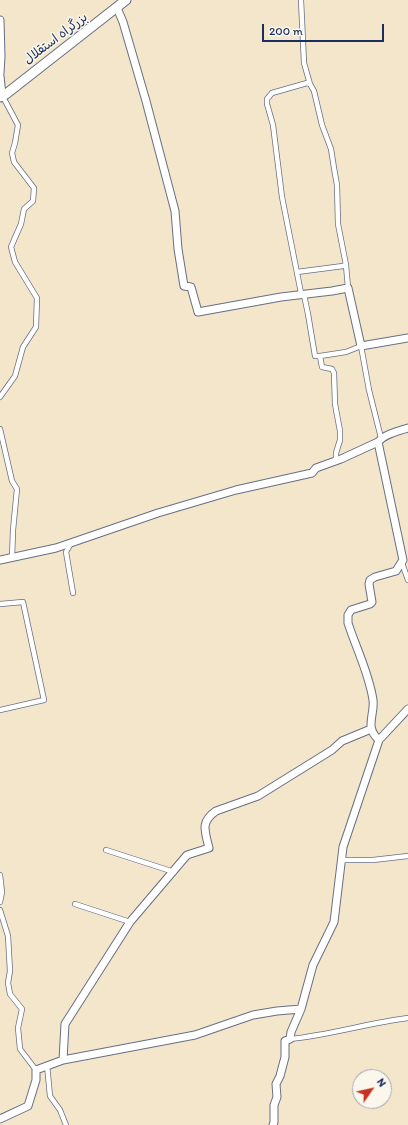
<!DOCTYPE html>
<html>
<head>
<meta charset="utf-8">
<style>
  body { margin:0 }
  #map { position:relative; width:408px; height:1125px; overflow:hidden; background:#f3e6cb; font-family:Itim,sans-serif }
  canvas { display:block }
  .north { position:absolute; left:352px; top:1069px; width:40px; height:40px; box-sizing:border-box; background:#fbf7ec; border:1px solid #a1a7b3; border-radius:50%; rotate:56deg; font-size:11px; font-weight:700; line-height:16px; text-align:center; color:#1b2f5e }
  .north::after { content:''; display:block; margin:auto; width:14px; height:18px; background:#c8321e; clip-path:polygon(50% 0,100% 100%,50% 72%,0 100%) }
  .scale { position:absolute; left:262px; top:24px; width:122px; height:18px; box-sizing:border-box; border:2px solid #1b2f5e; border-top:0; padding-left:5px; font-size:12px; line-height:14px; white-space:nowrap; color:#1b2f5e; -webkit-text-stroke:3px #fbf7ec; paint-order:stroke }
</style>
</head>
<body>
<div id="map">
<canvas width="408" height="1125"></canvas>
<div class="north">N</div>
<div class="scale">200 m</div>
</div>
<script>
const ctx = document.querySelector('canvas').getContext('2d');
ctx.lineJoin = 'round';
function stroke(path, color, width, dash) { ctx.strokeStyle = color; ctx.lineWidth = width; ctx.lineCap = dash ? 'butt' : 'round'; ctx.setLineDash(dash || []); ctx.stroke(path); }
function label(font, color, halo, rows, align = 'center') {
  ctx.font = font + ' Itim,"Playpen Sans Arabic",sans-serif'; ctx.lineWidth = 3; ctx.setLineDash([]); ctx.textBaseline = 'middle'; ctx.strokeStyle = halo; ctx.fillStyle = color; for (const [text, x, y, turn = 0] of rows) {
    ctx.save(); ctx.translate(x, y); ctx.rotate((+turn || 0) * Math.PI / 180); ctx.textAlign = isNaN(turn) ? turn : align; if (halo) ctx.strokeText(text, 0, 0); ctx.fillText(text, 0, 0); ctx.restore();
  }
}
const street = new Path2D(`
  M301 0 304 63 310 84 314 91 322 125 331 149 334 168 337 185 338 224 346 265 348 288
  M310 84 307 83 272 93 267 99V104L273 125 282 197 301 293 304 295 308 314 315 356H320L322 367 332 369 334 373 335 404 340 431V440L336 453V461
  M297 272 343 266 346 265
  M320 356 346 352 361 346 369 390 381 438
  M0 397 15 376 23 347 36 327 37 298 15 262 11 247 21 224 24 209 33 201 34 188 14 162 12 153 15 143 18 125 2 95
  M0 429 12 481 17 489 13 530 12 558
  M71 543 66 552 73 593
  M402 563 408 580
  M0 604 23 602 44 700 0 710
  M106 850 174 872
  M341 860H373L408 856
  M0 875 2 892 0 902
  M75 904 130 922
  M0 910 8 936 10 971 8 983 10 994 22 1009 18 1028 20 1049 36 1070
  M290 1039C330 1035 368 1023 408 1018
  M47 1065 50 1096 60 1110 66 1125`);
const secondary = new Path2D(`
  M117 8 123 22 146 101 175 211 178 249 184 286 191 287 198 312 281 297 332 291 348 288 361 346 408 338
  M0 20 1 56 0 73
  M0 76 2 95
  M378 442 403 560 396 571 375 577 370 580 369 584 372 602 370 604 351 610 348 615V623C356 648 369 673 373 700 375 715 364 727 379 740
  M0 560 56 548 158 513 236 490 312 473 316 468 341 459 378 442C385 434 398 431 408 428
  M63 1060 65 1024 130 922 187 855 209 848C205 831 200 822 216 811L258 796 332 750 342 741 371 729
  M0 1119 28 1106 36 1080V1070L63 1060 195 1035 253 1015 277 1011 301 1009
  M273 1125 274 1122V1105L277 1097 276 1084 280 1076 285 1057V1041L290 1039 291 1032 301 1009 313 965 334 922 343 847 379 740 408 709`);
const highway = new Path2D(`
  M0 97 6 94 126 0`);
stroke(street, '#676f84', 6);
stroke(secondary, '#676f84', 9);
stroke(highway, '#676f84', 11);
stroke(street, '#fff', 4.5);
stroke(secondary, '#fff', 7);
stroke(highway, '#fff', 9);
label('13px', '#1b2f5e', '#fbf7ec', [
  ["بزرگراه استقلال",56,39,-37]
]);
</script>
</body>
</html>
